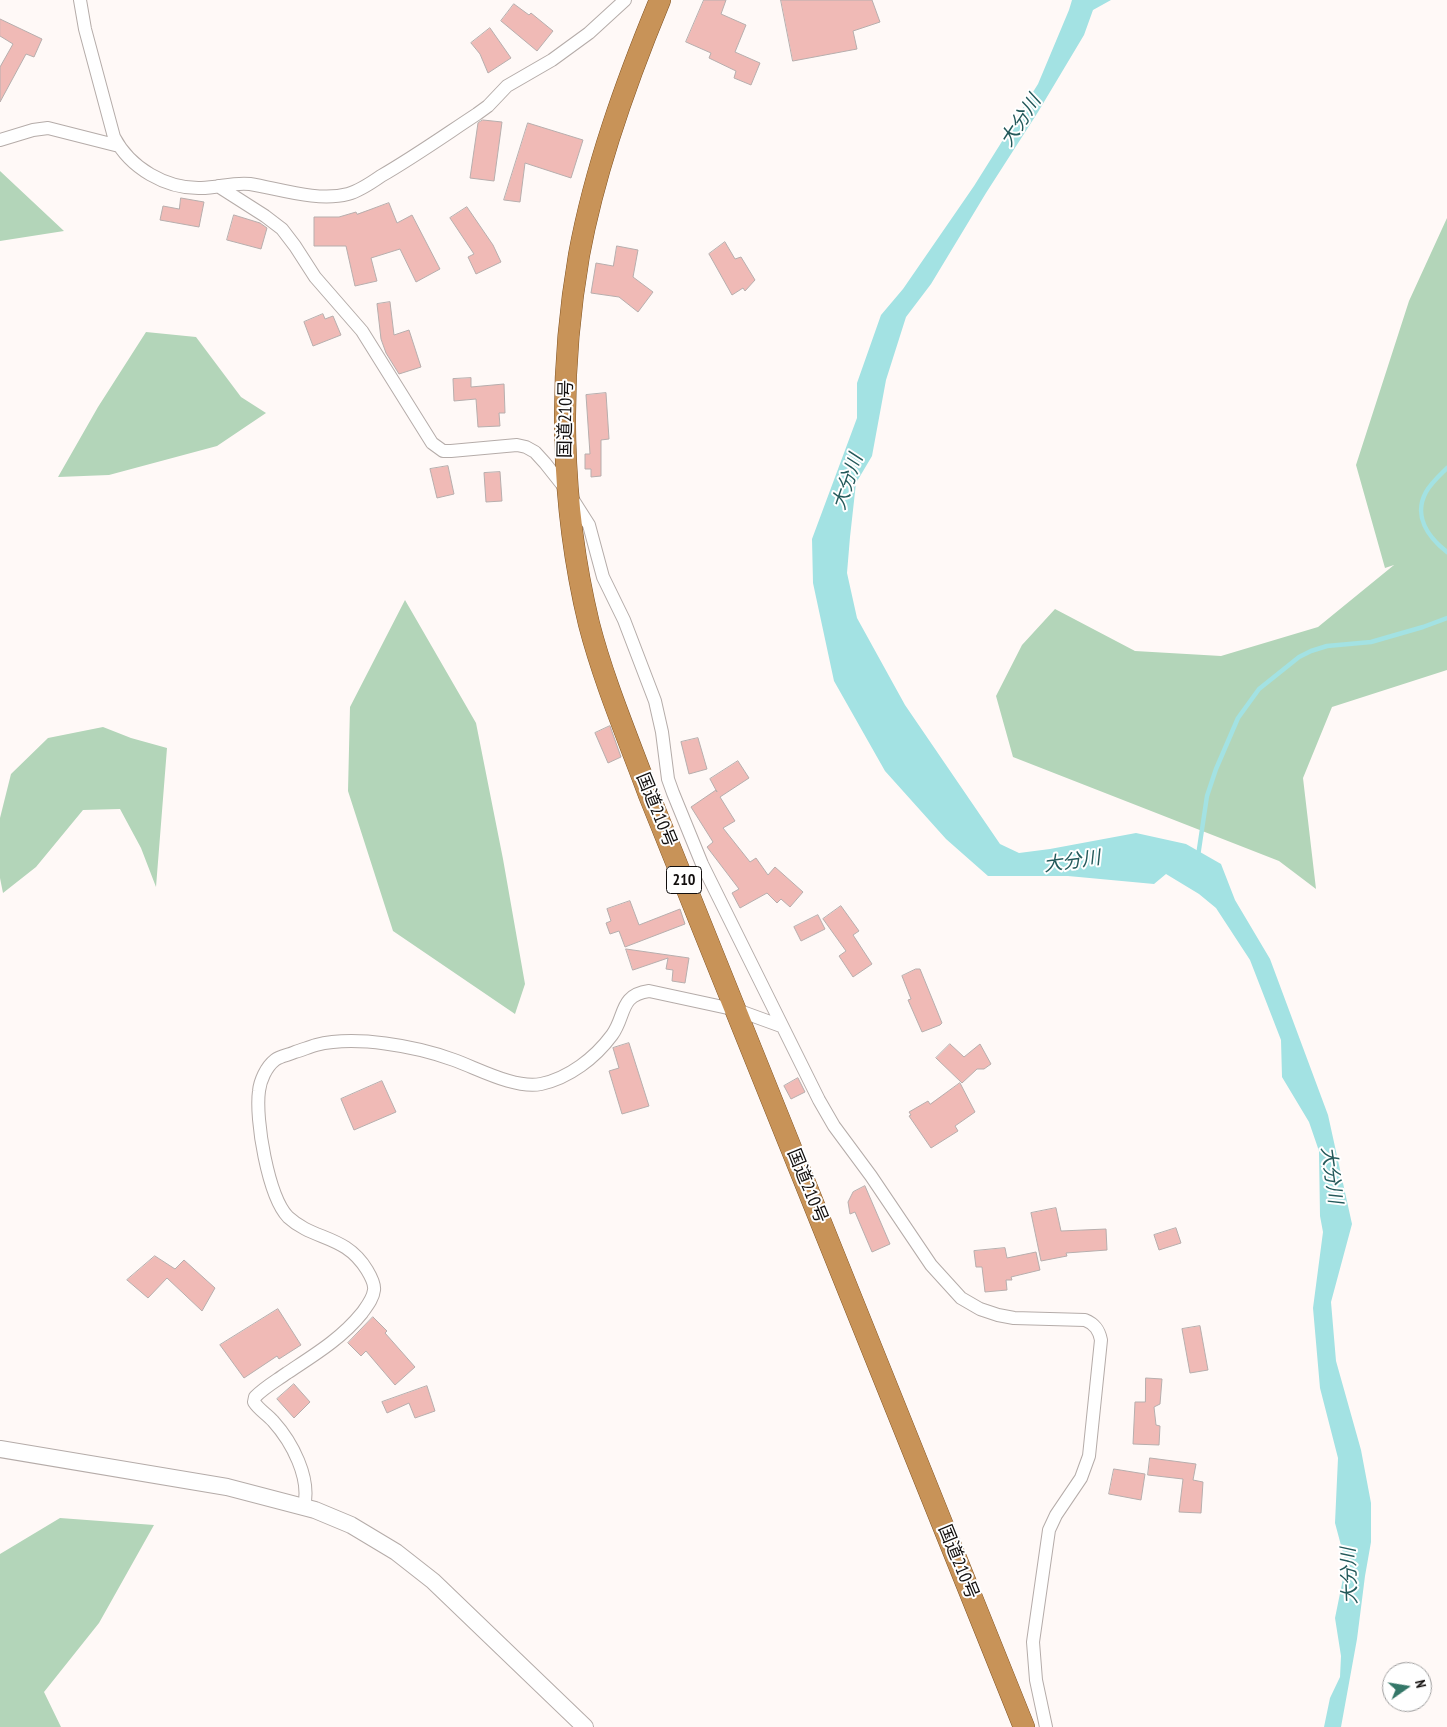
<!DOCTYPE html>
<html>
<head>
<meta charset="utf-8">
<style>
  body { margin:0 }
  #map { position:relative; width:1447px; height:1727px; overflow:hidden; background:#fff9f7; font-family:"PT Sans Narrow",sans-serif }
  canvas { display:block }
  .north { position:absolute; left:1382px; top:1662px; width:50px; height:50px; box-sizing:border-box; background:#fff; border:1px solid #a09f9f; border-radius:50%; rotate:77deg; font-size:14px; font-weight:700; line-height:20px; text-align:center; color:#120f0e }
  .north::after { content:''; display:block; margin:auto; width:18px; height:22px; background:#347768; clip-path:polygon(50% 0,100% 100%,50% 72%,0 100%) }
</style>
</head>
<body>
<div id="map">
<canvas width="1447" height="1727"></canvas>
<div class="north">N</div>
</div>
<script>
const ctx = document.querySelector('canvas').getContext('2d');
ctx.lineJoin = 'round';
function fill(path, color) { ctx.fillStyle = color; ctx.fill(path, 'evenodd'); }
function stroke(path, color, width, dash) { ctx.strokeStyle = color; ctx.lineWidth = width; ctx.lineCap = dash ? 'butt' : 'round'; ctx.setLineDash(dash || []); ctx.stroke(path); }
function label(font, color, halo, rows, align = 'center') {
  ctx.font = font + ' "PT Sans Narrow","Noto Sans JP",sans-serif'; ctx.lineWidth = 4; ctx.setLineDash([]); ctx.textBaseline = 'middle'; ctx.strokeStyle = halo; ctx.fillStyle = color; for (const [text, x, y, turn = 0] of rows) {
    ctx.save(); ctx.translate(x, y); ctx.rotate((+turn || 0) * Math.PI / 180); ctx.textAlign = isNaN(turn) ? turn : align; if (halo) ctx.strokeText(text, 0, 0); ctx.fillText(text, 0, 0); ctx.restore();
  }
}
fill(new Path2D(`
  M0 171 64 231 0 241Z
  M1447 218V670L1332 707 1303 778 1316 889 1279 861 1013 757 996 696 1022 645 1055 609 1135 651 1221 656 1318 627 1394 565 1385 568 1356 465 1409 301Z
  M146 332 196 337 241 397 266 413 217 446 109 475 58 477 98 407Z
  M405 600 476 723 503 859 525 984 515 1014 393 931 348 791 350 707Z
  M103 727 131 738 167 748 156 887 141 848 120 809 83 810 36 867 3 893 0 878V818L11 774 48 738Z
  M60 1518 154 1525 99 1623 44 1692 61 1727H0V1554Z`), '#b3d5b9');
fill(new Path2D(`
  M1072 0H1111L1093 10 1084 35 1038 112 986 193 931 284 906 317 886 380 872 456 856 483 850 537 847 573 857 618 905 705 1000 844 1019 853 1050 849 1136 833 1186 844 1221 864 1235 900 1270 959 1328 1115 1352 1224 1331 1302 1336 1361 1361 1450 1371 1503V1542L1365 1576 1357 1639 1341 1727H1324L1330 1698 1340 1677 1341 1656 1335 1618 1346 1564 1335 1523 1338 1458 1320 1388 1313 1308 1323 1232 1320 1216 1319 1151 1309 1122 1282 1077 1281 1040 1250 960 1216 908 1199 894 1166 874 1154 884 1068 876H988L946 839 885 771 834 681 813 583 812 539 857 418V383L881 315 903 289 974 186 1038 84 1069 10Z`), '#a3e2e3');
stroke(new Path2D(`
  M1447 468C1440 475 1431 483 1426 492 1413 516 1428 537 1447 552
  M1198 856 1207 796 1216 769 1238 718 1259 689 1299 657 1311 651 1327 646 1371 642 1423 627 1447 618`), '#a3e2e3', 4.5);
const building = new Path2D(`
  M704 0H726L721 14 746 25 735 52 760 63 751 85 734 78 736 71 709 58 711 53 686 42Z
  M781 0H872L880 22 853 31 857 49 793 61Z
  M514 4 529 15 531 13 553 31 537 51 501 21Z
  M0 19 42 39 34 57 26 54 0 102V67L13 44 0 36Z
  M490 28 511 58 488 73 480 54 471 43Z
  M483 120 502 122 494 181 470 178 478 123Z
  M528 123 583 140 571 178 525 163 520 202 504 200Z
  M181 198 204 202 199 227 160 220 163 206 179 209Z
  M389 203 397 223 412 215 440 269 416 282 400 249 371 258 377 281 355 286 346 246H314V217H339L356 212 357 214Z
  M467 207 493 245 501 262 476 274 468 257 474 254 450 218Z
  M234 215 260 223 267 228 261 249 227 240Z
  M725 242 735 259 741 257 755 280 745 291 743 288 732 295 709 254Z
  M617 246 638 250 633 277 653 292 638 312 619 297 591 293 596 263 613 266Z
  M390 302 394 335 409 330 421 367 399 374 386 353 381 339 377 304Z
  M323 314 325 319 333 316 341 335 313 346 304 322Z
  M471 378V387L504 384 505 413H499L500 426 478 427 476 399 454 401 453 379Z
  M606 393 609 439 601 440V476L591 477V469H585V454H590L586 395Z
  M448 466 454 494 437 498 430 469Z
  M500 472 502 501 486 502 484 473Z
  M610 726 621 757 608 763 595 733Z
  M698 738 707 769 689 774 681 742Z
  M738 761 749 778 720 797 735 821 723 828 750 862 756 858 768 875 775 867 803 892 790 907 781 899 777 903 767 893 740 908 732 893 739 889 707 847 713 842 691 807 716 790 717 792 710 779Z
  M630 901 639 925 680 909 685 924 625 947 619 931 610 934 606 923 611 921 607 909Z
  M841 906 859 931 853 935 872 964 853 977 839 956 846 951 823 919Z
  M818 915 825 929 801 941 794 927Z
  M626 949 689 958 685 983 672 981 673 970 666 969 668 958 633 970Z
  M916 969H920L942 1023 940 1025 922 1032 908 1000 911 999 902 976Z
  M629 1043 649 1106 622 1114 609 1071 619 1068 613 1048Z
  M950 1044 964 1057 980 1044 991 1064 984 1069H977L962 1083 936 1058Z
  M798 1078 805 1092 791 1099 784 1086Z
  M382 1081 396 1112 354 1130 341 1099Z
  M960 1083 975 1112 955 1126 958 1131 931 1148 909 1116 911 1115 909 1112 928 1101 930 1104Z
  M865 1186 890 1244 872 1252 855 1212 850 1214 848 1202 853 1192Z
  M1056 1208 1061 1231 1106 1229 1107 1250 1066 1253 1067 1256 1041 1261 1031 1213Z
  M1176 1228 1181 1243 1159 1250 1154 1235Z
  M1005 1248 1007 1258 1036 1252 1040 1270 1011 1277 1012 1280H1006L1007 1290 985 1292 982 1267H976L974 1251Z
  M155 1256 175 1269 184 1260 215 1288 202 1311 167 1278 148 1298 127 1280Z
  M278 1309 301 1345 279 1359 277 1356 244 1378 220 1345Z
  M373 1317 387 1331 385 1333 415 1367 395 1385 366 1351 361 1356 348 1343Z
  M1200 1326 1208 1370 1190 1373 1182 1329Z
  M1146 1378 1162 1379 1160 1404 1154 1407 1156 1425 1160 1426 1159 1445 1133 1444 1135 1402H1145Z
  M294 1384 310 1402 294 1418 277 1399Z
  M427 1386 435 1411 415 1418 409 1403 387 1413 382 1402Z
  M1150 1458 1196 1464 1193 1480 1203 1482 1201 1513 1179 1512 1183 1479 1148 1475Z
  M1114 1469 1145 1474 1141 1500 1109 1494Z`);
fill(building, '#f0bab6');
stroke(building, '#b7aead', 1);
const minor = new Path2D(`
  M80 0 85 29 114 137C130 168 166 189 201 188 218 188 233 182 250 184 280 189 318 202 348 194 359 191 371 183 381 176 414 157 445 135 477 114L488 106 507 86 552 60 589 33 625 0
  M0 140 33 130 48 128 119 146
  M218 186 265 216 282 229 295 246 315 277 362 331 432 443 443 451H451L517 445 526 447 535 452 545 463 568 492 589 525 603 577 624 620 655 701 662 732 668 779 673 793 702 864 819 1100 834 1126 871 1176 931 1265 961 1298 980 1309 998 1315 1014 1318 1085 1320C1095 1324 1099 1330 1101 1340L1089 1456 1081 1478 1056 1515 1049 1530 1033 1642 1036 1680 1046 1727
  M304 1506C311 1478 292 1442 273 1421 267 1414 259 1410 254 1402L255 1397C265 1387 276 1381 287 1373 314 1355 341 1339 362 1313 367 1306 373 1299 374 1290 375 1284 370 1275 367 1270 345 1234 314 1241 288 1217 268 1196 255 1119 259 1091 260 1081 266 1067 275 1060 280 1056 289 1055 295 1052 302 1050 309 1047 316 1045 355 1035 416 1046 454 1060 479 1069 515 1089 541 1084 569 1078 595 1058 612 1035 626 1016 619 995 649 991L737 1010 781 1026`);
const tertiary = new Path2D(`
  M0 1449 227 1487 315 1510 351 1525 396 1552 433 1581 585 1727`);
const trunk = new Path2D(`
  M660 0C626 82 595 168 579 255 558 377 560 504 589 624 604 682 628 738 649 795L1024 1727`);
stroke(minor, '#b5aca9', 14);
stroke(tertiary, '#b5aca9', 18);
stroke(trunk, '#7f5323', 22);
stroke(minor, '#fff', 12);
stroke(tertiary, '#fff', 16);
stroke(trunk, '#c89358', 21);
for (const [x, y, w] of [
  [684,880,35]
]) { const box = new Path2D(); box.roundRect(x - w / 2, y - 13.5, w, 27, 4); ctx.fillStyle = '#fff'; ctx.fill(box); stroke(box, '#120f0e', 1); }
label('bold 16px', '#120f0e', null, [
  ["210",684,880]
]);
label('18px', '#120f0e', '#fff', [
  ["国道210号",566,419,-89],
  ["国道210号",656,810,68],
  ["国道210号",807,1186,68],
  ["国道210号",958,1562,68]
]);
label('italic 19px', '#23595a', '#fff', [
  ["大分川",1021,121,-57],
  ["大分川",848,482,-71],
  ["大分川",1072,862,-8],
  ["大分川",1331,1175,82],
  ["大分川",1350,1576,-92]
]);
</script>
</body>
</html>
